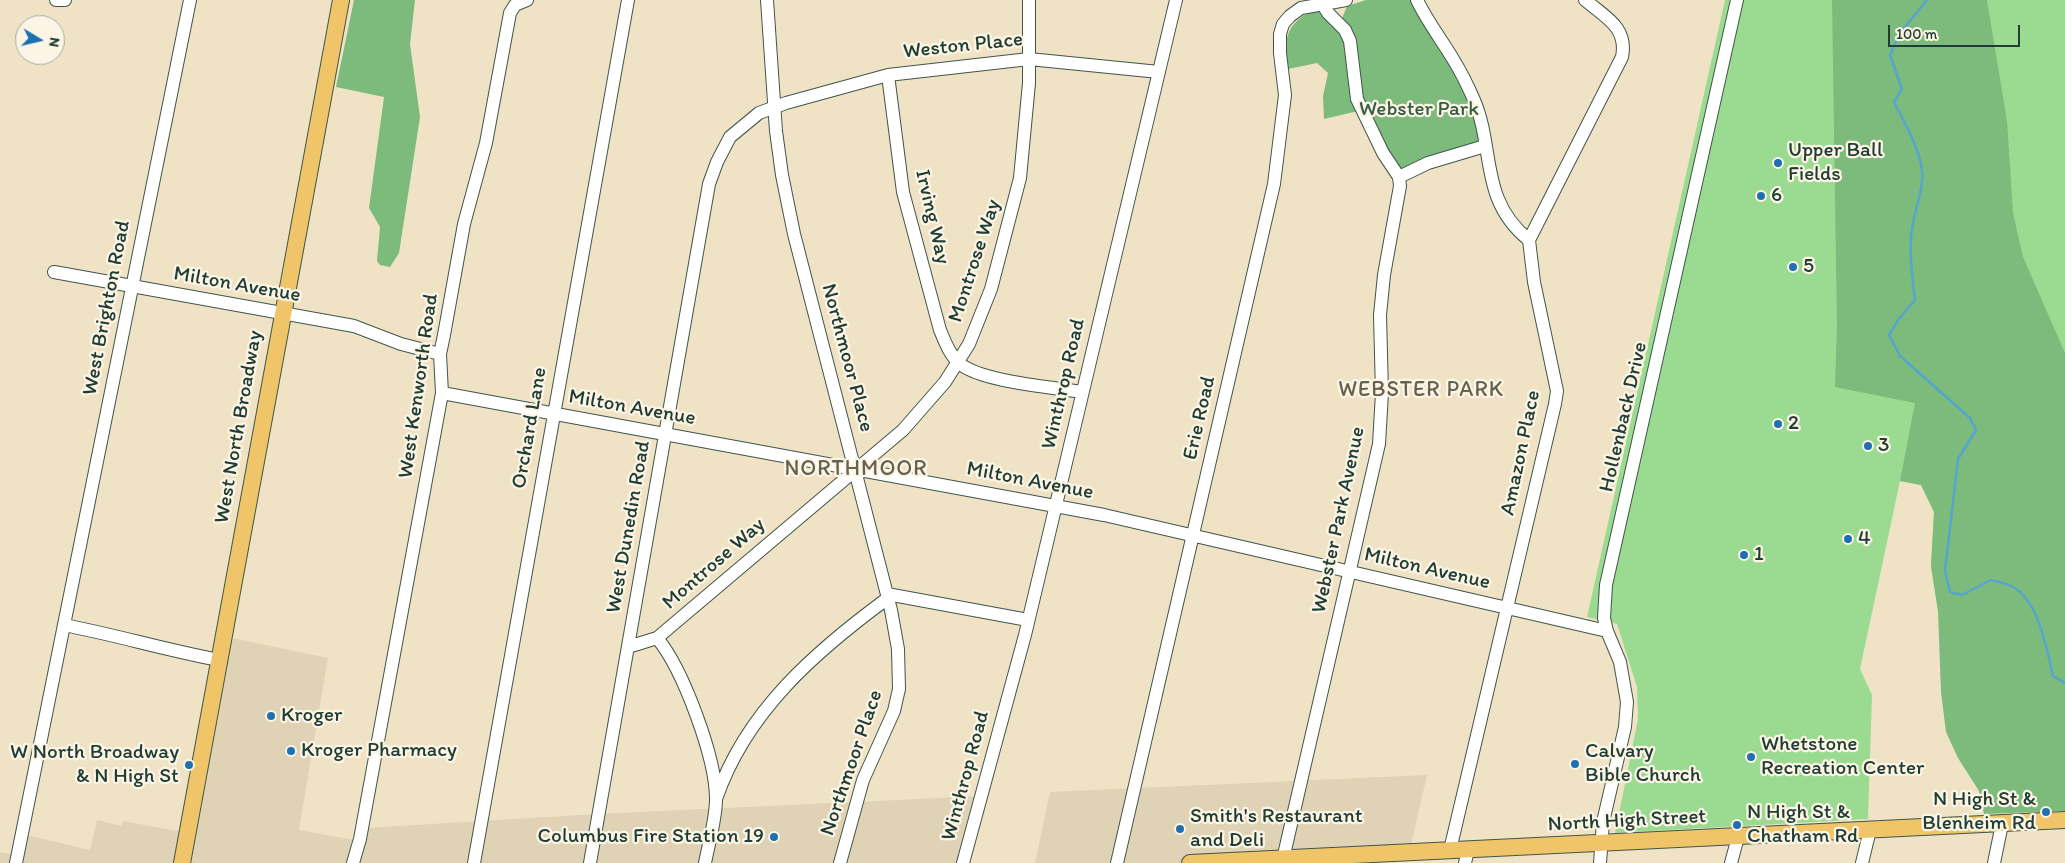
<!DOCTYPE html>
<html>
<head>
<meta charset="utf-8">
<style>
  body { margin:0 }
  #map { position:relative; width:2065px; height:863px; overflow:hidden; background:#f0e3c5; font-family:Itim,sans-serif }
  canvas { display:block }
  .north { position:absolute; left:15px; top:15px; width:50px; height:50px; box-sizing:border-box; background:#fcf5e5; border:1px solid #a4ab9e; border-radius:50%; rotate:99deg; font-size:14px; font-weight:700; line-height:20px; text-align:center; color:#1f3d34 }
  .north::after { content:''; display:block; margin:auto; width:18px; height:22px; background:#1f6fb2; clip-path:polygon(50% 0,100% 100%,50% 72%,0 100%) }
  .scale { position:absolute; left:1888px; top:25px; width:132px; height:22px; box-sizing:border-box; border:2px solid #1f3d34; border-top:0; padding-left:6px; font-size:15px; line-height:18px; white-space:nowrap; color:#1f3d34; -webkit-text-stroke:4px #fcf5e5; paint-order:stroke }
</style>
</head>
<body>
<div id="map">
<canvas width="2065" height="863"></canvas>
<div class="north">N</div>
<div class="scale">100 m</div>
</div>
<script>
const ctx = document.querySelector('canvas').getContext('2d');
ctx.lineJoin = 'round';
function fill(path, color) { ctx.fillStyle = color; ctx.fill(path, 'evenodd'); }
function stroke(path, color, width, dash) { ctx.strokeStyle = color; ctx.lineWidth = width; ctx.lineCap = dash ? 'butt' : 'round'; ctx.setLineDash(dash || []); ctx.stroke(path); }
function label(font, color, halo, rows, align = 'center') {
  ctx.font = font + ' Itim,sans-serif'; ctx.lineWidth = 4.5; ctx.setLineDash([]); ctx.textBaseline = 'middle'; ctx.strokeStyle = halo; ctx.fillStyle = color; for (const [text, x, y, turn = 0] of rows) {
    ctx.save(); ctx.translate(x, y); ctx.rotate((+turn || 0) * Math.PI / 180); ctx.textAlign = isNaN(turn) ? turn : align; if (halo) ctx.strokeText(text, 0, 0); ctx.fillText(text, 0, 0); ctx.restore();
  }
}
fill(new Path2D(`
  M223 636 328 658 299 830 354 840 366 828 596 814 982 796 965 863H0V852L18 856 22 834 90 850 97 820 122 826 123 821 188 833Z
  M1427 775 1409 854 1334 863H1035L1050 792Z`), '#e0d3b5');
fill(new Path2D(`
  M1725 0H2065V811L2007 689 1938 611 1931 566 1934 512 1921 485 1900 481 1860 669 1872 695 1868 819 1615 833 1638 719 1637 687 1617 624 1587 617Z`), '#9bdb91');
fill(new Path2D(`
  M354 0H415L410 44 420 117 399 253 390 267 380 265 377 261 380 227 369 208 384 97 336 87Z
  M1366 0H1410L1448 63 1473 110 1480 142 1400 171 1391 160 1364 105 1341 21 1347 6Z
  M1832 0H1987L2007 121 2013 213 2023 257 2065 353V811L1984 814 1979 791 1958 758 1946 732 1941 692 1938 611 1931 566 1934 512 1921 485 1900 481 1915 403 1835 387 1837 326Z
  M1318 8 1339 31 1346 41 1358 111 1324 119 1323 96 1328 73 1317 63 1288 69C1283 37 1286 22 1318 8Z`), '#7cbb7b');
stroke(new Path2D(`
  M1927 0 1900 33 1890 55 1902 89 1894 102C1904 122 1919 147 1922 170 1924 188 1916 205 1913 223 1908 249 1912 274 1915 300L1898 320 1889 335 1900 356 1970 418 1976 430 1958 459 1945 571 1950 592 1962 595 1991 580C1998 582 2007 583 2013 587 2039 601 2047 650 2053 676L2065 683`), '#55a5cf', 2.5);
const minor = new Path2D(`
  M56 0H65
  M767 0 776 131 782 175 794 234 891 610 898 649 899 689 894 711 863 780 840 863
  M1417 0C1427 21 1441 39 1453 59 1461 72 1468 86 1474 100 1495 149 1479 200 1529 240
  M888 75 903 192 940 330C945 342 950 355 959 363 981 382 1052 387 1082 392
  M1399 177 1428 163 1485 146
  M54 272 354 326 401 344 440 354
  M442 393 1104 515 1607 631
  M887 594 1028 620
  M64 625C116 635 166 650 219 660
  M657 638C683 669 716 758 716 799 716 819 709 842 705 863
  M628 647 657 638 903 430 945 382 969 344 991 289 1020 178 1029 83V0
  M716 799C746 711 816 651 888 598
  M1450 850 1555 404 1557 391 1534 282 1529 240 1622 57C1628 27 1605 17 1585 0
  M1283 859 1379 444 1382 393 1380 315 1384 275 1400 186 1399 177 1383 153 1357 99 1350 41 1345 30 1328 13 1320 0
  M16 863 190 0
  M353 863 360 839 442 393 440 354 444 335 464 224 486 143 510 13 515 5 527 0
  M474 863 628 0
  M590 863 709 184 717 162 730 137 759 113 786 103 888 75 1029 59 1159 72
  M963 863 1025 635 1176 0
  M1117 863 1274 184 1285 95 1280 53V34L1283 24 1290 16 1301 8 1346 0
  M1465 863 1468 850
  M1600 863 1603 822 1625 727 1627 702 1620 662 1607 631 1604 618 1606 585 1737 0
  M1731 863 1738 837
  M1862 863 1870 830
  M1994 863 2002 824`);
const major = new Path2D(`
  M182 863 341 0
  M1190 863 2065 820`);
stroke(minor, '#3e564a', 14);
stroke(major, '#3e564a', 18);
stroke(minor, '#fff', 12);
stroke(major, '#f0c469', 16);
for (const [x, y, r, color] of [
  [1778,163,5,"#1f6fb2"],
  [1761,196,5,"#1f6fb2"],
  [1793,267,5,"#1f6fb2"],
  [1778,424,5,"#1f6fb2"],
  [1868,446,5,"#1f6fb2"],
  [1848,539,5,"#1f6fb2"],
  [1744,555,5,"#1f6fb2"],
  [271,716,5,"#1f6fb2"],
  [291,751,5,"#1f6fb2"],
  [1751,757,5,"#1f6fb2"],
  [1575,764,5,"#1f6fb2"],
  [189,765,5,"#1f6fb2"],
  [2046,812,5,"#1f6fb2"],
  [1737,825,5,"#1f6fb2"],
  [1180,829,5,"#1f6fb2"],
  [774,837,5,"#1f6fb2"]
]) { const dot = new Path2D(); dot.arc(x, y, r, 0, 2 * Math.PI); ctx.fillStyle = color; ctx.fill(dot); stroke(dot, '#fcf5e5', 2); }
label('21px', '#1f3d34', '#fcf5e5', [
  ["Weston Place",963,46,-6],
  ["Irving Way",932,217,77],
  ["Montrose Way",975,261,-72],
  ["Milton Avenue",237,285,10],
  ["West Brighton Road",107,308,-79],
  ["Northmoor Place",847,358,75],
  ["Winthrop Road",1064,384,-77],
  ["West Kenworth Road",419,386,-82],
  ["Milton Avenue",632,408,10],
  ["Hollenback Drive",1624,417,-77],
  ["Erie Road",1200,418,-77],
  ["West North Broadway",239,427,-80],
  ["Orchard Lane",530,428,-80],
  ["Amazon Place",1521,453,-78],
  ["Milton Avenue",1030,481,11],
  ["Webster Park Avenue",1339,520,-78],
  ["West Dunedin Road",629,527,-80],
  ["Montrose Way",714,564,-41],
  ["Milton Avenue",1427,569,13],
  ["Northmoor Place",852,763,-71],
  ["Winthrop Road",966,776,-75],
  ["North High Street",1627,821,-3]
]);
label('21px', '#385d47', '#fcf5e5', [
  ["Webster Park",1419,110]
]);
label('21px', '#1f3d34', '#fcf5e5', [
  ["Upper Ball",1788,151],
  ["Fields",1788,175],
  ["6",1771,196],
  ["5",1803,267],
  ["2",1788,424],
  ["3",1878,446],
  ["4",1858,539],
  ["1",1754,555],
  ["Kroger",281,716],
  ["Whetstone",1761,745],
  ["Recreation Center",1761,769],
  ["Kroger Pharmacy",301,751],
  ["Calvary",1585,752],
  ["Bible Church",1585,776],
  ["W North Broadway",179,753,"right"],
  ["& N High St",179,777,"right"],
  ["N High St &",2036,800,"right"],
  ["Blenheim Rd",2036,824,"right"],
  ["N High St &",1747,813],
  ["Chatham Rd",1747,837],
  ["Smith's Restaurant",1190,817],
  ["and Deli",1190,841],
  ["Columbus Fire Station 19",764,837,"right"]
], 'left');
ctx.letterSpacing = '1px';
label('22px', '#65614f', '#fcf5e5', [
  ["WEBSTER PARK",1421,390],
  ["NORTHMOOR",856,469]
]);
ctx.letterSpacing = '0px';
</script>
</body>
</html>
